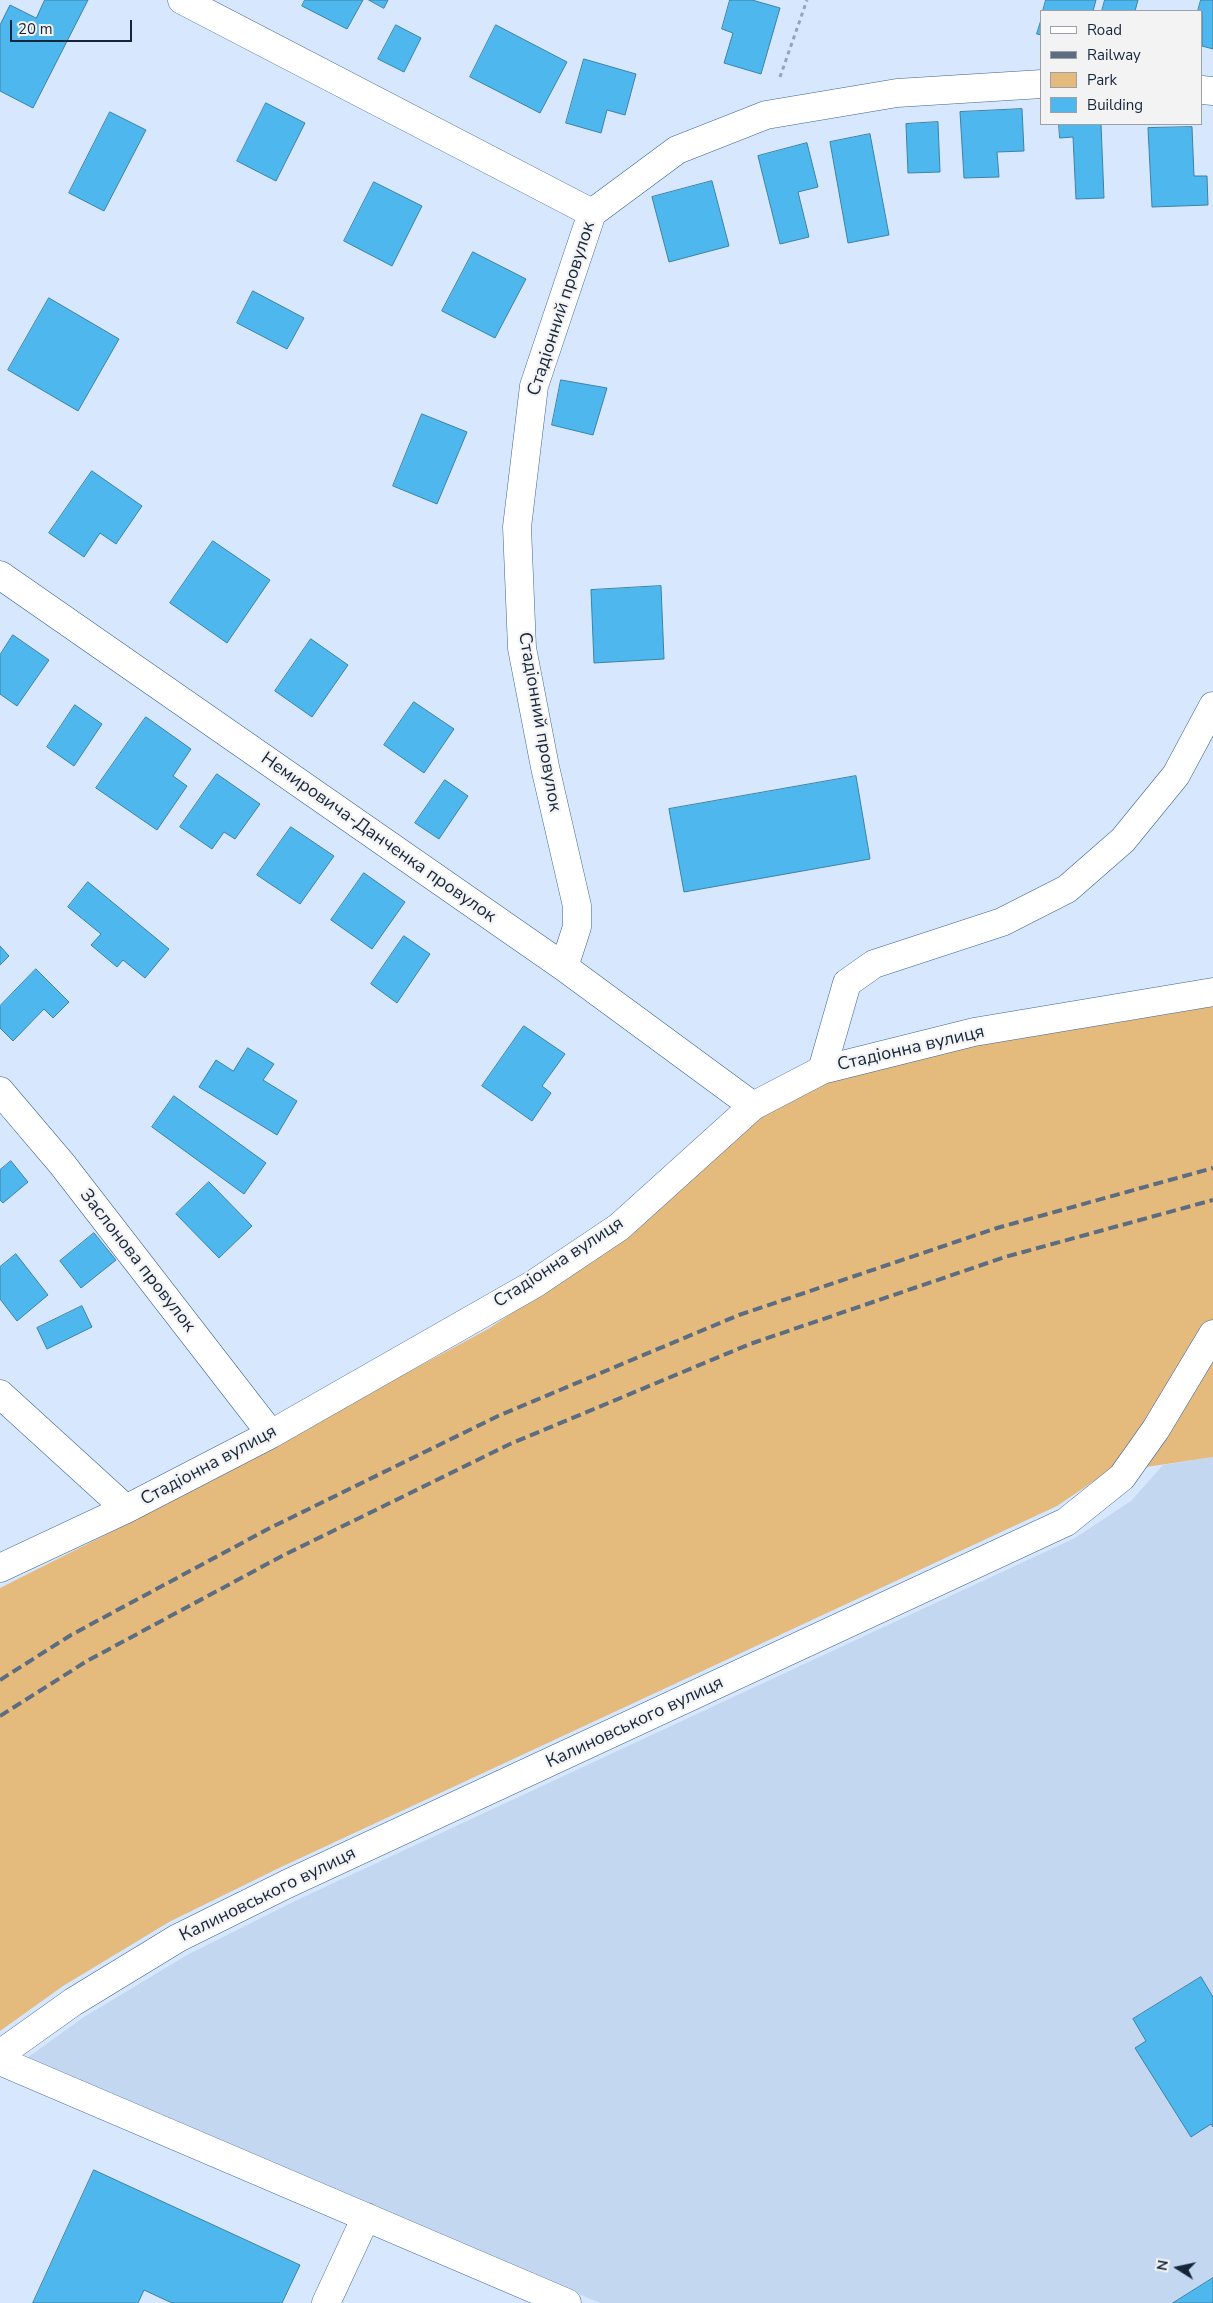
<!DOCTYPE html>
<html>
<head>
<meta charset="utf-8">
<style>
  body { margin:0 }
  #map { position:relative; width:1213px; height:2303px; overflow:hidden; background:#d6e7fe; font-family:"Nunito Sans",sans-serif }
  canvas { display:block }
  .legend { position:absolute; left:1040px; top:10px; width:162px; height:115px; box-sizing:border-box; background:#f3f3f3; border:1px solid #9aa1a9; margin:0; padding:6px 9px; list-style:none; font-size:15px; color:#15263b }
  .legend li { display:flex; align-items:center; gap:10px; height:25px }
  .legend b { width:25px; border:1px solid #9aa1a9 }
  .north { position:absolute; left:1153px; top:2243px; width:50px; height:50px; -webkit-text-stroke:4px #f3f3f3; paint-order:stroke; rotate:280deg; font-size:14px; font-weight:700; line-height:20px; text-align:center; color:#15263b }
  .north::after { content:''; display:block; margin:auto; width:18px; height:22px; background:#15263b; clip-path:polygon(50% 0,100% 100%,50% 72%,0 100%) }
  .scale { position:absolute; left:10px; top:20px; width:122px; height:22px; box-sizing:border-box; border:2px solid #15263b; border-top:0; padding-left:6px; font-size:15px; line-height:18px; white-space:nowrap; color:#15263b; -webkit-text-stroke:4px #f3f3f3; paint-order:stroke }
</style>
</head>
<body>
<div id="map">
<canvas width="1213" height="2303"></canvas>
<ul class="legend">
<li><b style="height:6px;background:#fff"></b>Road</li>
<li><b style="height:6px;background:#5c6d82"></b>Railway</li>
<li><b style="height:14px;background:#e5ba7d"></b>Park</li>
<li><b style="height:14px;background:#4eb7ed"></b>Building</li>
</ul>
<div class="north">N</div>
<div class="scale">20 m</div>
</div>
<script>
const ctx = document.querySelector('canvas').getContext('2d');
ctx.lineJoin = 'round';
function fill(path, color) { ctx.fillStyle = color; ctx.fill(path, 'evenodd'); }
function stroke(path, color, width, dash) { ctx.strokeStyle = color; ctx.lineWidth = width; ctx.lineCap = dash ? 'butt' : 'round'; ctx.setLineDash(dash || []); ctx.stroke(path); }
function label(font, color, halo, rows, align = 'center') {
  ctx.font = font + ' "Nunito Sans",sans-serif'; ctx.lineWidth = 4.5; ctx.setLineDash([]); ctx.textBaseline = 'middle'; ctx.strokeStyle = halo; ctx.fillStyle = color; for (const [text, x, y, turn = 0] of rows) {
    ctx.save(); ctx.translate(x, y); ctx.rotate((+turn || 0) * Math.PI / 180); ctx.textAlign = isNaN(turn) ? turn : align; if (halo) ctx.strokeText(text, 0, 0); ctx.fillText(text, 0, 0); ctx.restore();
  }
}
fill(new Path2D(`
  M1213 1457V2303H600L27 2058 84 2017 187 1955 295 1901 1075 1538 1131 1501 1163 1465Z`), '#c4d7f0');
fill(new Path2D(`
  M1213 998V1457L1106 1473 1057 1506 279 1868 169 1922 63 1986 0 2031V1588L133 1521 488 1329 627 1237 749 1117 813 1078Z`), '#e5ba7d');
const building = new Path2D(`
  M45 0H88L33 108 0 91V25L10 5 36 18Z
  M305 0H363L347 29 302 6Z
  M369 0H388L384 8Z
  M730 0H752L780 8 761 74 724 63 733 33 722 29Z
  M1046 0H1096L1093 11H1043Z
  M1105 0H1138L1135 11H1102Z
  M1201 0H1213V49L1202 46V11H1198Z
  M1042 17V35L1037 34Z
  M396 25 421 38 404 72 378 59Z
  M496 25 567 62 540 113 470 77Z
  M584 59 636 74 625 115 607 110 601 133 566 123Z
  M266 103 305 123 276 181 237 161Z
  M1022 109 1024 151 997 152 999 177 964 178 960 112Z
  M110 112 146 130 104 211 69 193Z
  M938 122 940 172 908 173 906 124Z
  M1059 124H1101L1104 198 1076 199 1073 137 1060 138Z
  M1192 127 1194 176H1207L1208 205 1152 207 1148 128Z
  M870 134 889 235 848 243 830 142Z
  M807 143 818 187 798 192 809 237 780 244 758 156Z
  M712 181 729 246 669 262 652 197Z
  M374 182 422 206 392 266 344 241Z
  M473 252 526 279 495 338 442 311Z
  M253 291 304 318 287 349 237 323Z
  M49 298 119 339 78 411 8 370Z
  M561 380 607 388 593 435 552 425Z
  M422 414 467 432 437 504 393 486Z
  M92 471 142 506 116 544 100 533 84 557 49 533Z
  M213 541 270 580 227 643 170 603Z
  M661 586 664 659 594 663 591 590Z
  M13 635 49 660 17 706 0 694V655Z
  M311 639 348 665 312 717 275 691Z
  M414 702 454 729 424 773 384 745Z
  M75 705 102 724 74 766 47 747Z
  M146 717 191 749 173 776 187 786 157 830 96 788Z
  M217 774 260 804 235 839 224 832 212 849 180 827Z
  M856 776 870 859 684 892 669 809Z
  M445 780 468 796 439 839 415 823Z
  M291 827 334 856 300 904 257 875Z
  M364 873 405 902 372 949 331 920Z
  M88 882 169 949 145 978 123 960 117 967 91 945 101 934 68 907Z
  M404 936 430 954 397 1003 371 984Z
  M0 946 9 956 0 965Z
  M36 969 69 1002 53 1018 44 1009 13 1041 0 1028V1006Z
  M524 1026 565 1054 542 1086 551 1093 532 1121 482 1086Z
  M248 1048 274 1064 263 1080 297 1101 277 1135 199 1087 216 1060 233 1071Z
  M174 1096 266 1163 244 1194 152 1127Z
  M11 1161 28 1182 3 1203 0 1200V1170Z
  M209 1182 252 1226 219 1258 176 1214Z
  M94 1233 116 1260 81 1288 60 1261Z
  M16 1254 48 1295 17 1321 0 1299V1267Z
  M82 1306 92 1327 47 1349 37 1328Z
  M1201 1977 1213 1997V2127L1211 2124 1191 2137 1135 2048 1146 2041 1133 2019Z
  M94 2170 300 2265 282 2303H172L144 2290 138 2303H33Z
  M1213 2278V2303H1173Z`);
fill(building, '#4eb7ed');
stroke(building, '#3c82a8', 1);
const minor = new Path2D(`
  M182 0 592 213
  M1202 90 1213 91
  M0 575 564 967 753 1106
  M564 967 577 927V906L545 767 522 648 517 527 534 386 592 213 677 150 766 115 897 93 1042 84
  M822 1070 847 983 874 964 1002 922 1067 889 1123 840 1176 775 1213 706
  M0 1091 62 1164 271 1434
  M0 1394 126 1509
  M0 1568 126 1509 271 1434 534 1284 619 1227 753 1106 822 1070 974 1032 1213 992
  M0 2054 73 2002 178 1938 287 1884 1066 1522 1122 1477 1156 1429 1213 1334
  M0 2061 567 2303
  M326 2303 366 2217`);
stroke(minor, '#3c6394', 29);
stroke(new Path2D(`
  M780 77 807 0`), '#94a5bb', 3, [4, 4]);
stroke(minor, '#fff', 28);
stroke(new Path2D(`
  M0 1680 71 1635 268 1529 498 1416 739 1315 997 1228 1213 1168
  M0 1716 87 1661 282 1556 510 1444 750 1344 1005 1257 1213 1200`), '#5c6d82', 4, [10, 5]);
label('18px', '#15263b', '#f3f3f3', [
  ["Стадіонний провулок",562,309,-72],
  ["Стадіонний провулок",539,722,80],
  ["Немировича-Данченка провулок",378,838,35],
  ["Стадіонна вулиця",911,1049,-13],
  ["Заслонова провулок",137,1261,52],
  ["Стадіонна вулиця",559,1263,-33],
  ["Стадіонна вулиця",209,1466,-28],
  ["Калиновського вулиця",635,1723,-25],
  ["Калиновського вулиця",268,1895,-26]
]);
</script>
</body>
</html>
